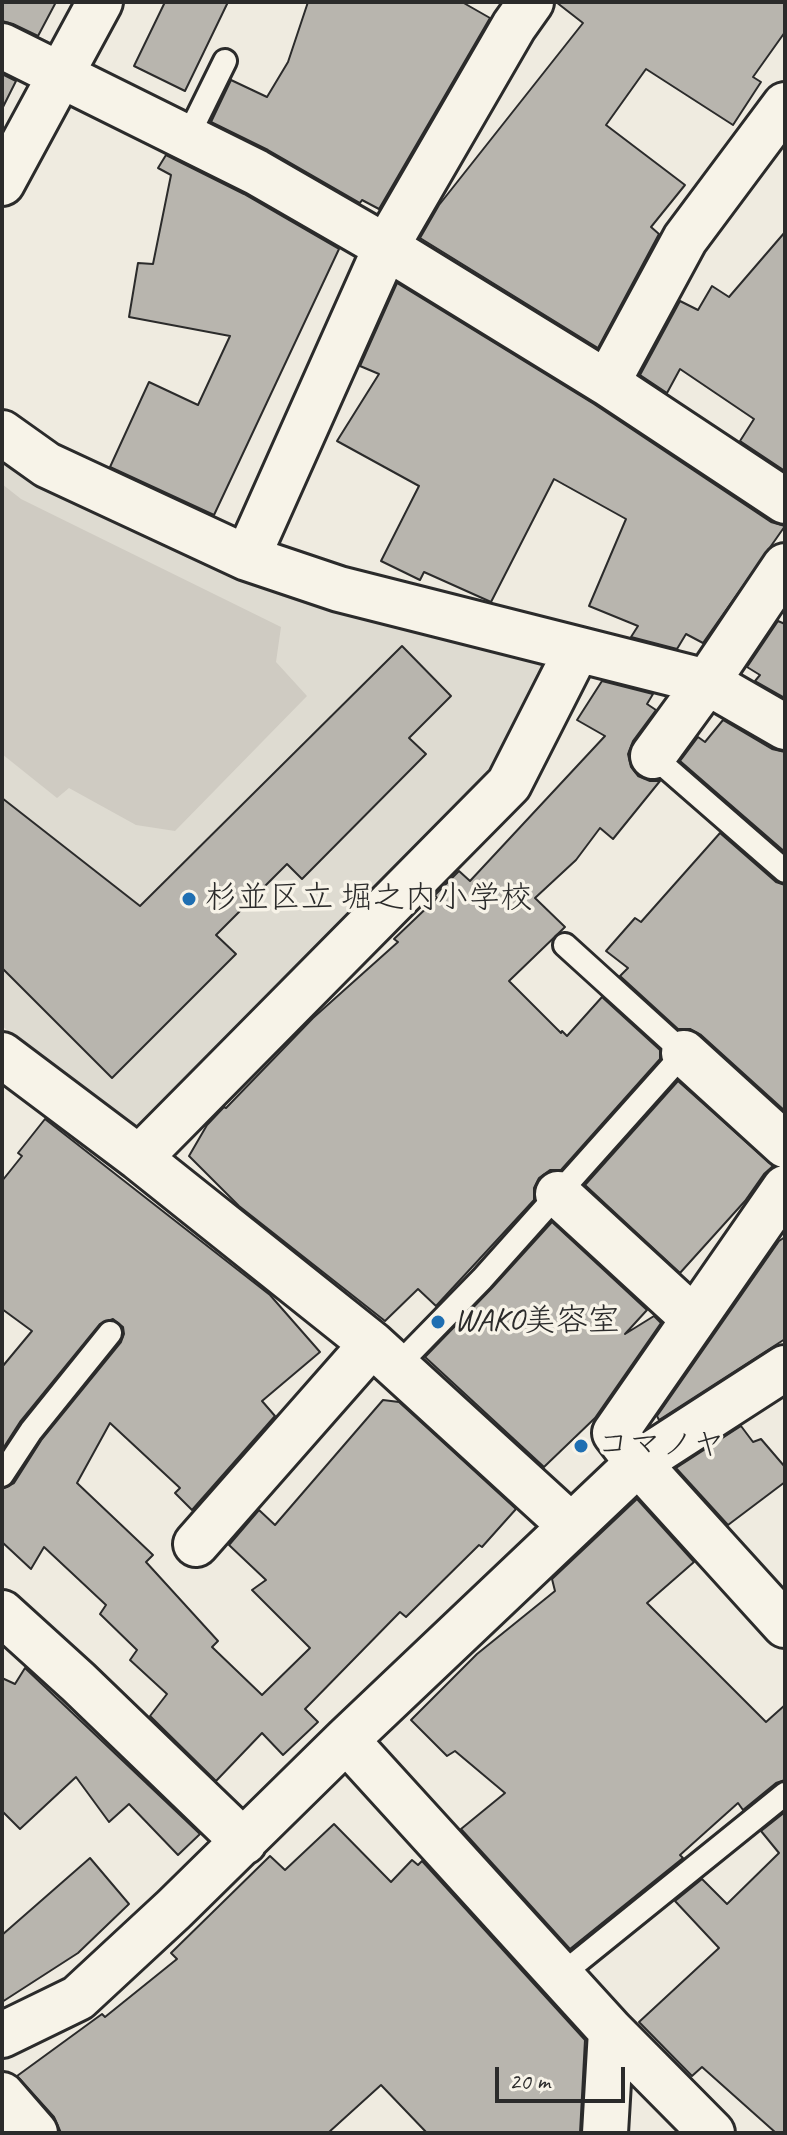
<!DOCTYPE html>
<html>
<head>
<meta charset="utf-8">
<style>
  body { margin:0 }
  #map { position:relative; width:787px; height:2135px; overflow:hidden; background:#efebe0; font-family:Caveat,sans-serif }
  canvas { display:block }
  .frame { position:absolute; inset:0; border:4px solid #2b2b2b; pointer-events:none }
  .scale { position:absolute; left:495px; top:2067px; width:130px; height:36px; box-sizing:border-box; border:4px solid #2b2b2b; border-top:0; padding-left:10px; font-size:24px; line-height:28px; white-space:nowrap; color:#2b2b2b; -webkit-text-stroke:6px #f7f3e8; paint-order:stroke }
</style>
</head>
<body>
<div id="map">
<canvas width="787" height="2135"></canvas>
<div class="frame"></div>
<div class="scale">20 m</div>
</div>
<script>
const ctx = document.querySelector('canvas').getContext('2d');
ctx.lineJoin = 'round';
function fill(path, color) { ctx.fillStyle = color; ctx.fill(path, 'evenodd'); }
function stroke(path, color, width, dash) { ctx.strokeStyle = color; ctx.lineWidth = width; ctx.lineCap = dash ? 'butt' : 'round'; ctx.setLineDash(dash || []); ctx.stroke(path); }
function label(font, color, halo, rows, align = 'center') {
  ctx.font = font + ' Caveat,"Klee One",sans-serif'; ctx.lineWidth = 7; ctx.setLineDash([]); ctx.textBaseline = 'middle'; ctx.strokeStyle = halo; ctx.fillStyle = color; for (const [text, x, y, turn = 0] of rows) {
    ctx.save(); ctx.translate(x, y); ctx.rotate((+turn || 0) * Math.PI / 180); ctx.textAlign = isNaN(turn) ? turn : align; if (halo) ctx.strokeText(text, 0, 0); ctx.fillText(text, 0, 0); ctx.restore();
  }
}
fill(new Path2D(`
  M2 458 19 472 260 588 551 653 501 773 150 1130H131L2 1026Z`), '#dedbd1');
fill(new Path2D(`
  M2 484 21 499 281 627 276 662 307 696 175 831 136 825 69 788 57 798 2 754Z`), '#cfcbc2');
const building = new Path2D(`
  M2 2H56L38 36 13 24 2 21Z
  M165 2H228L185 91 134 66Z
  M308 2H462L490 18 379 209 362 200 360 203 268 150 211 122 231 80 267 97 288 62Z
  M556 2H785V32L753 77 761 82 733 125 646 69 606 125 685 185 651 227 659 234 598 348 420 238 439 205 583 23Z
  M2 74 16 81 2 109Z
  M166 155 244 194 339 249 214 515 110 467 149 382 198 405 230 336 129 317 138 263 153 264 171 175 158 168Z
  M785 232V471L740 441 754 419 680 369 667 393 640 375 680 301 698 310 712 286 729 297Z
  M397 283 594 404 771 522 785 526 703 643 686 634 677 649 631 637 638 626 589 606 626 519 554 479 491 602 424 572 420 580 381 561 419 486 337 441 379 374 360 366Z
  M778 621 785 624V698L755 681 760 675 747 667Z
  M402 646 451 696 409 738 426 754 302 879 287 864 216 935 236 954 112 1078 2 968V798L140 906Z
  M602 681 653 694 647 704 656 710 633 741 628 754 631 767 638 776 650 781H660L613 839 600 828 576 860 535 898 565 927 509 981 561 1033 562 1031 567 1036 602 997 660 1050V1059L561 1170H550L539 1178 534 1188V1200L436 1306 418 1289 385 1321 239 1206 189 1156 207 1125 224 1107 226 1108 313 1018 398 942 394 939 437 898 435 895 459 871 470 881 605 736 577 720Z
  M723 720 772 749 785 752V852L680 761 698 737 705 742Z
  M720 833 776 882 785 885V1111L701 1035 690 1029H678L620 976 628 968 606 951 635 918 641 922Z
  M678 1081 773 1166 764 1174 745 1201 680 1273 585 1185Z
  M45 1119 270 1295 320 1352 262 1401 275 1416 192 1510 175 1493 180 1488 110 1423 77 1483 153 1555 146 1562 218 1641 212 1647 262 1695 310 1648 252 1590 266 1580 229 1545 259 1510 275 1525 383 1400 399 1402 516 1509 482 1547 479 1545 406 1617 400 1612 305 1709 318 1722 283 1755 262 1733 216 1781 150 1716 167 1694 130 1660 137 1650 100 1614 106 1605 44 1547 31 1569 2 1542V1489L14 1483 42 1439 121 1342 124 1334 123 1327 113 1319 100 1324 20 1422 2 1450V1367L32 1331 2 1309V1181L22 1156 18 1153Z
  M552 1222 647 1310 625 1334 654 1316 661 1323 595 1418 544 1467 425 1357 492 1288Z
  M785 1237V1339L659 1420 657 1416 779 1241Z
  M741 1426 753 1442 761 1439 785 1467V1482L728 1525 676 1468Z
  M637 1499 694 1562 647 1603 766 1722 785 1705V1780L776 1783 743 1810 738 1803 680 1855 683 1858 570 1949 461 1829 505 1793 455 1751 447 1756 411 1720 477 1654 555 1591 552 1579Z
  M25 1668 200 1834 178 1855 129 1804 109 1822 76 1777 20 1829 2 1811V1678L15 1684Z
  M785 1812V2133H776L702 2067 692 2076 639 2022 719 1948 675 1901 702 1879 727 1904 779 1853 761 1831Z
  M334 1824 391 1882 412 1860 418 1865 422 1861 585 2040 580 2133H427L381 2085 328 2133H61L54 2117 17 2076 102 2014 105 2017 177 1959 171 1953 270 1856 285 1870Z
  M90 1858 129 1904 78 1953 2 2002V1935Z`);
fill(building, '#b8b5ae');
stroke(building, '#2b2b2b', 2);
const service = new Path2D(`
  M187 138 225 61
  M653 756 785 871
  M398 1365 482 1279 684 1053 565 945
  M2 1475 31 1431 110 1333
  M561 1975 785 1794`);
const minor = new Path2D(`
  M2 46 256 172 386 247 607 383 785 501
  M2 183 100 2
  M607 383 685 239 785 105
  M2 433 47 465 247 558 339 589 707 682 785 727
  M247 558 386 247 514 26 531 2
  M653 756 707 682 785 566
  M684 1053 785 1145
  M2 1055 139 1158 372 1344 570 1525
  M139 1158 509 784 577 650
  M785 1188 615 1433 638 1463 785 1625
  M558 1194 694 1319
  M196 1544 372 1344
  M2 1613 78 1682 244 1842
  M346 1740 611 2031 712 2133
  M2 2035 78 1998 174 1909 346 1740 638 1463 785 1368
  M2 2095 35 2133
  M605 2133 611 2031`);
stroke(service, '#2b2b2b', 28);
stroke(minor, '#2b2b2b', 50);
stroke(service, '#f7f3e8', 22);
stroke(minor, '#f7f3e8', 44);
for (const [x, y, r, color] of [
  [189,899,8,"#1f6fb2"],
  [438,1322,8,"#1f6fb2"],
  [581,1446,8,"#1f6fb2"]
]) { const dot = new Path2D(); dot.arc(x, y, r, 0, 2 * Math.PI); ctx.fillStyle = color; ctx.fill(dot); stroke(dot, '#f7f3e8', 3); }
label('32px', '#2b2b2b', '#f7f3e8', [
  ["杉並区立 堀之内小学校",205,899],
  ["WAKO美容室",454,1322],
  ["コマノヤ",597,1446]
], 'left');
</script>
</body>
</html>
